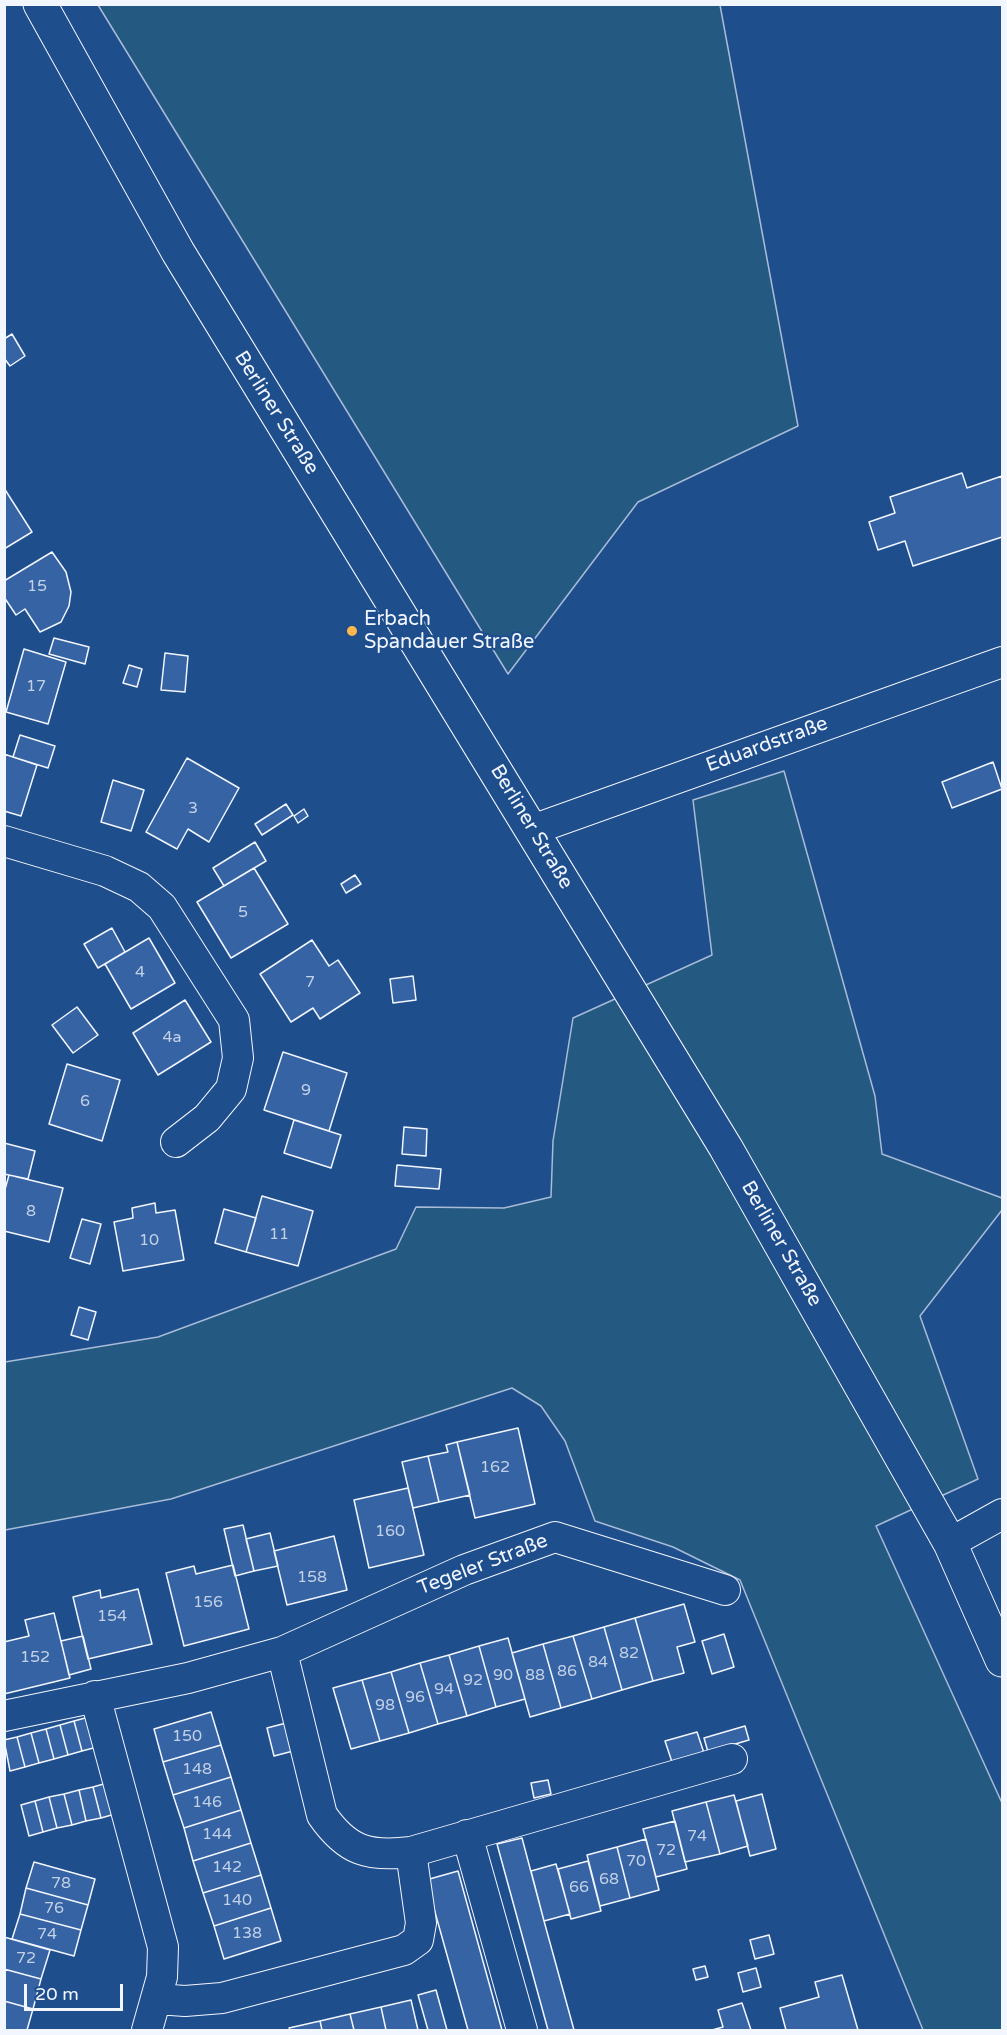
<!DOCTYPE html>
<html>
<head>
<meta charset="utf-8">
<style>
  body { margin:0 }
  #map { position:relative; width:1007px; height:2035px; overflow:hidden; background:#1f4e8c; font-family:"Varela Round",sans-serif }
  canvas { display:block }
  .frame { position:absolute; inset:0; border:6px solid #f2f6ff; pointer-events:none }
  .scale { position:absolute; left:24px; top:1984px; width:99px; height:27px; box-sizing:border-box; border:3px solid #f2f6ff; border-top:0; padding-left:8px; font-size:18px; line-height:21px; white-space:nowrap; color:#f2f6ff; -webkit-text-stroke:4px #1f4e8c; paint-order:stroke }
</style>
</head>
<body>
<div id="map">
<canvas width="1007" height="2035"></canvas>
<div class="frame"></div>
<div class="scale">20 m</div>
</div>
<script>
const ctx = document.querySelector('canvas').getContext('2d');
ctx.lineJoin = 'round';
function fill(path, color) { ctx.fillStyle = color; ctx.fill(path, 'evenodd'); }
function stroke(path, color, width, dash) { ctx.strokeStyle = color; ctx.lineWidth = width; ctx.lineCap = dash ? 'butt' : 'round'; ctx.setLineDash(dash || []); ctx.stroke(path); }
function label(font, color, halo, rows, align = 'center') {
  ctx.font = font + ' "Varela Round",sans-serif'; ctx.lineWidth = 4.5; ctx.setLineDash([]); ctx.textBaseline = 'middle'; ctx.strokeStyle = halo; ctx.fillStyle = color; for (const [text, x, y, turn = 0] of rows) {
    ctx.save(); ctx.translate(x, y); ctx.rotate((+turn || 0) * Math.PI / 180); ctx.textAlign = isNaN(turn) ? turn : align; if (halo) ctx.strokeText(text, 0, 0); ctx.fillText(text, 0, 0); ctx.restore();
  }
}
const green = new Path2D(`
  M98 5H720L798 426 638 502 508 674Z
  M784 771 875 1096 882 1154 1002 1198V1210L920 1316 978 1479 876 1526 1002 1803V2030H923L740 1580 673 1547 595 1521 565 1441 541 1406 512 1388 171 1499 5 1530V1362L158 1337 396 1249 416 1207 504 1208 551 1197 553 1141 573 1018 712 955 693 800Z`);
fill(green, '#245a82');
stroke(green, '#a8bbd7', 1.5);
const building = new Path2D(`
  M12 334 25 356 10 366 4 358V339Z
  M962 473 967 488 1002 476V537L913 566 905 541 878 550 869 522 895 513 890 497Z
  M4 488 32 532 4 549Z
  M52 552 66 572 71 592 69 606 61 622 40 632 25 609 16 615 4 597V581Z
  M54 638 89 647 85 664 49 654Z
  M24 649 66 662 48 724 6 712Z
  M165 653 188 656 185 692 161 690Z
  M129 665 142 669 137 687 123 683Z
  M20 735 55 746 48 768 13 757Z
  M4 754 37 765 21 816 4 811Z
  M187 758 239 788 209 842 188 829 177 849 146 832Z
  M993 762 1002 789 952 808 942 782Z
  M113 780 144 790 131 831 101 822Z
  M286 804 293 815 262 835 255 824Z
  M304 809 308 816 298 823 294 816Z
  M255 842 266 861 224 886 213 868Z
  M254 868 288 924 231 958 197 902Z
  M355 875 361 884 346 893 341 884Z
  M112 928 125 952 98 968 84 944Z
  M149 938 175 983 131 1009 105 964Z
  M312 940 329 966 338 960 360 993 320 1019 313 1008 291 1022 260 974Z
  M413 976 416 1000 393 1003 390 979Z
  M185 1000 211 1042 158 1075 133 1033Z
  M77 1007 98 1035 73 1053 52 1025Z
  M283 1052 347 1073 329 1131 264 1110Z
  M67 1064 120 1080 102 1141 49 1124Z
  M294 1120 341 1135 331 1168 284 1153Z
  M404 1127 427 1129 426 1156 402 1154Z
  M4 1143 35 1151 28 1179 4 1174Z
  M397 1165 441 1169 439 1189 395 1186Z
  M9 1175 63 1188 49 1242 4 1231V1193Z
  M262 1196 313 1211 298 1266 246 1252Z
  M155 1203 156 1213 175 1210 184 1260 123 1271 114 1222 133 1218 132 1208Z
  M224 1209 256 1218 246 1252 215 1243Z
  M82 1219 101 1224 90 1264 70 1258Z
  M79 1307 96 1312 88 1340 71 1335Z
  M518 1428 535 1504 475 1518 457 1442Z
  M457 1442 470 1495 439 1502 428 1456 448 1452 446 1445Z
  M428 1456 439 1502 413 1508 402 1462Z
  M408 1488 424 1555 369 1568 354 1500Z
  M243 1525 254 1571 235 1576 224 1529Z
  M270 1533 278 1566 254 1571 246 1539Z
  M334 1536 347 1590 287 1605 274 1551Z
  M233 1565 249 1629 184 1646 166 1573 194 1566 196 1574Z
  M138 1589 152 1644 88 1659 73 1597 100 1590 101 1598Z
  M684 1604 695 1642 677 1647 684 1673 653 1681 635 1618Z
  M54 1613 70 1678 4 1694V1642L29 1636 25 1620Z
  M635 1618 653 1681 622 1690 604 1627Z
  M604 1627 622 1690 592 1699 573 1636Z
  M724 1634 734 1667 712 1674 702 1641Z
  M83 1636 91 1669 69 1675 61 1641Z
  M573 1636 592 1699 561 1708 543 1644Z
  M508 1638 525 1699 496 1707 479 1646Z
  M543 1644 561 1708 530 1717 512 1653Z
  M479 1646 496 1707 467 1716 449 1655Z
  M449 1655 467 1716 438 1724 420 1663Z
  M420 1663 438 1724 409 1733 391 1672Z
  M391 1672 409 1733 380 1741 362 1680Z
  M362 1680 380 1741 351 1749 333 1688Z
  M211 1712 221 1745 163 1762 154 1729Z
  M89 1717 97 1747 82 1751 74 1721Z
  M74 1721 82 1751 68 1755 60 1725Z
  M290 1722 297 1750 274 1756 267 1728Z
  M60 1725 68 1755 54 1759 46 1729Z
  M745 1726 749 1740 708 1752 704 1738Z
  M46 1729 54 1759 39 1763 31 1733Z
  M697 1732 704 1753 672 1762 665 1741Z
  M31 1733 39 1763 25 1767 17 1737Z
  M17 1737 25 1767 10 1771 4 1740Z
  M221 1745 231 1777 173 1795 163 1762Z
  M231 1777 241 1810 184 1828 173 1795Z
  M548 1780 551 1794 534 1798 531 1783Z
  M107 1783 115 1814 101 1818 93 1787Z
  M93 1787 101 1818 86 1821 79 1790Z
  M79 1790 86 1821 72 1825 64 1794Z
  M64 1794 72 1825 57 1828 49 1797Z
  M762 1794 776 1849 750 1856 736 1801Z
  M734 1795 748 1846 720 1854 706 1802Z
  M49 1797 57 1828 43 1832 35 1801Z
  M35 1801 43 1832 29 1836 21 1805Z
  M706 1802 720 1854 685 1862 672 1811Z
  M241 1810 251 1843 193 1861 184 1828Z
  M675 1821 687 1869 656 1877 643 1829Z
  M522 1838 544 1921 574 2030H548L497 1844Z
  M646 1839 659 1890 630 1898 617 1847Z
  M251 1843 261 1875 203 1893 193 1861Z
  M617 1847 630 1898 600 1906 587 1855Z
  M588 1861 601 1911 571 1919 558 1869Z
  M34 1862 95 1879 88 1905 26 1888Z
  M556 1864 570 1914 544 1921 531 1871Z
  M458 1871 502 2030H468L426 1880Z
  M261 1875 271 1908 214 1926 203 1893Z
  M26 1888 88 1905 81 1930 20 1914Z
  M271 1908 281 1941 224 1959 214 1926Z
  M20 1914 81 1930 74 1956 12 1939Z
  M769 1935 774 1954 755 1959 750 1940Z
  M4 1937 50 1950 41 1979 4 1969Z
  M705 1966 708 1977 696 1980 693 1969Z
  M756 1968 761 1987 743 1992 738 1973Z
  M4 1969 41 1979 33 2009 4 2001Z
  M842 1975 858 2030H786L780 2008 819 1997 815 1982Z
  M436 1990 447 2030H428L418 1995Z
  M411 2000 418 2030H386L381 2007Z
  M4 2001 33 2009 27 2030H4Z
  M742 2003 751 2030H712L723 2027 718 2010Z
  M381 2007 386 2030H354L350 2014Z
  M350 2014 354 2030H322L320 2021Z
  M320 2021 322 2030H290L289 2028Z`);
fill(building, '#3563a3');
stroke(building, '#f2f6ff', 1.5);
const street = new Path2D(`
  M532 830 1002 662
  M4 841 105 871 139 887 162 907 234 1020 238 1058 231 1089 207 1118 176 1142
  M950 1543 1002 1514
  M282 1652 322 1815C347 1851 368 1857 411 1852L732 1759
  M95 1696 163 1947 162 1977 147 2030
  M4 1716 188 1678 282 1652 464 1570 555 1537 725 1590
  M467 1835 522 2030
  M157 1999 185 2001 222 1998 404 1950 418 1940 421 1923 411 1852`);
const secondary = new Path2D(`
  M40 4 178 252 726 1148 950 1543 1002 1660`);
stroke(street, '#f2f6ff', 32);
stroke(secondary, '#f2f6ff', 35);
stroke(street, '#1f4e8c', 30);
stroke(secondary, '#1f4e8c', 33);
for (const [x, y, r, color] of [
  [352,631,6,"#ffb74d"]
]) { const dot = new Path2D(); dot.arc(x, y, r, 0, 2 * Math.PI); ctx.fillStyle = color; ctx.fill(dot); stroke(dot, '#1f4e8c', 2); }
label('16px', '#c3d1e8', null, [
  ["15",37,587],
  ["17",36,687],
  ["3",193,809],
  ["5",243,913],
  ["4",140,973],
  ["7",310,983],
  ["4a",172,1038],
  ["9",306,1091],
  ["6",85,1102],
  ["8",31,1212],
  ["11",279,1235],
  ["10",149,1241],
  ["162",495,1468],
  ["160",390,1532],
  ["158",312,1578],
  ["156",208,1603],
  ["154",112,1617],
  ["82",629,1654],
  ["152",35,1658],
  ["84",598,1663],
  ["86",567,1672],
  ["90",503,1676],
  ["88",535,1676],
  ["92",473,1681],
  ["94",444,1690],
  ["96",415,1698],
  ["98",385,1706],
  ["150",187,1737],
  ["148",197,1770],
  ["146",207,1803],
  ["144",217,1835],
  ["74",697,1837],
  ["72",666,1851],
  ["70",636,1862],
  ["142",227,1868],
  ["68",609,1880],
  ["78",61,1884],
  ["66",579,1888],
  ["140",237,1901],
  ["76",54,1909],
  ["138",247,1934],
  ["74",47,1935],
  ["72",26,1959]
]);
label('20px', '#f2f6ff', '#1f4e8c', [
  ["Berliner Straße",276,413,58],
  ["Eduardstraße",767,745,-20],
  ["Berliner Straße",531,827,59],
  ["Berliner Straße",781,1244,60],
  ["Tegeler Straße",483,1565,-21]
]);
label('20px', '#f2f6ff', '#1f4e8c', [
  ["Erbach",364,620],
  ["Spandauer Straße",364,643]
], 'left');
</script>
</body>
</html>
